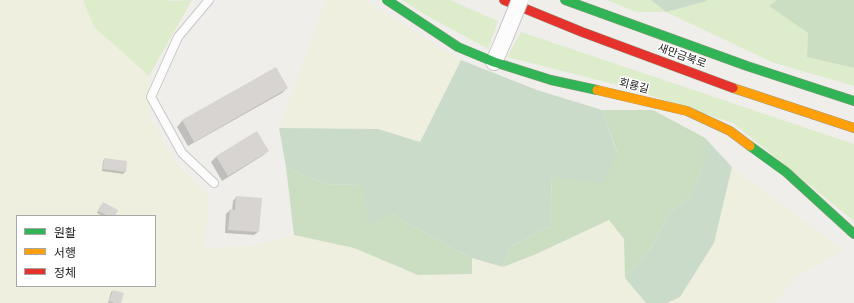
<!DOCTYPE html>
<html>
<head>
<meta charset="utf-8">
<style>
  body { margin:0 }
  #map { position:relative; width:854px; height:303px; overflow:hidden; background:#f0eeeb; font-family:Inter,"Noto Sans KR",sans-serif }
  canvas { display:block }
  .legend { position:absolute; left:16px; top:215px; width:140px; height:72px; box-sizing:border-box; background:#fff; border:1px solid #a7a7a7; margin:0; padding:5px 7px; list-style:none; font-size:12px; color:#222 }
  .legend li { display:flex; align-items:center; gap:8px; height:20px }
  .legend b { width:20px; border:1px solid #a7a7a7 }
</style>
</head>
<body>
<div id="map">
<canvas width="854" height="303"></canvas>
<ul class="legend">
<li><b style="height:5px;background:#30b455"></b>원활</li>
<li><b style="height:5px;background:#ff9f0a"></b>서행</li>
<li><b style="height:5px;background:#e5322d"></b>정체</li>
</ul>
</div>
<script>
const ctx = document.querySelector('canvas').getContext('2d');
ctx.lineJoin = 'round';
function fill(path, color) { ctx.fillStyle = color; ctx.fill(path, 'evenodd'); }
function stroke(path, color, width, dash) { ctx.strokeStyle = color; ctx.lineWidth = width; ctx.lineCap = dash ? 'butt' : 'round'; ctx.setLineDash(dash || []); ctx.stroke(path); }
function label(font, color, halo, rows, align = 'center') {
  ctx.font = font + ' Inter,"Noto Sans KR",sans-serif'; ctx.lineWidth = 3; ctx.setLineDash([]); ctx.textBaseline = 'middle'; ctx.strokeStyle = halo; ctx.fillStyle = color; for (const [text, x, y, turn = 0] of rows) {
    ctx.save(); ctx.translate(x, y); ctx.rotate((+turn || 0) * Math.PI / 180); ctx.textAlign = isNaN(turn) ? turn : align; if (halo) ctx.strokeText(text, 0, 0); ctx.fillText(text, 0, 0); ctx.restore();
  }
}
fill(new Path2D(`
  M0 0H83L94 27 149 76 150 118 180 168 209 195 205 248 250 246 294 235 354 248 418 275H472V258L503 267 534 255 609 219 624 239 625 278 646 303H0ZM17 216H155V286H17Z
  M326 0H364L461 60 420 142 378 129 279 128Z
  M732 167 844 250 797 277 774 303H667L680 297 714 243Z`), '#efefdf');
fill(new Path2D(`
  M83 0H169L170 1 192 0 149 76 94 27Z
  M402 0H450L498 21 488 49 422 13Z
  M607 0H651L666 12 706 1 707 0H777L769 6 808 33 807 57 854 68V86L774 63 666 12H636Z
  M521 32 854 144V221L733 123 625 87 507 57Z`), '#ddeccb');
fill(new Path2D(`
  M777 0H854V68L807 57 808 33 769 6Z
  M602 110H653L705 138V163L690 196 668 215 652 247 625 278 624 239 609 220 534 255 503 267 510 247 550 226 552 177 617 152Z
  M286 167 326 184 362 185 390 213 448 246 472 258V274L418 275 354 248 294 235Z`), '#cbdec1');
fill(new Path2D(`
  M651 0H707V1L666 12Z
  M461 60 537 90 602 110 617 153 604 183 552 177 550 226 510 247 503 267 472 258 448 246 390 213 370 225 362 185 326 184 286 167 279 128 378 129 420 142Z
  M705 138 732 167 714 243 680 297 667 303H646L625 278 652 247 668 215 690 196 705 163Z`), '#cadbca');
fill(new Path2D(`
  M276 68 287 88 282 93 188 146 177 127 182 121Z
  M256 133 268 151 262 156 222 181 211 162 216 157Z
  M105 159 126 162 125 172 123 174 102 171 103 161Z
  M236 197 258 232 254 235 225 233 226 214 230 210 232 211 233 201Z
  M101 205 113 216H103L97 213Z
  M113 291 120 303H108L111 292Z`), '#0003');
fill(new Path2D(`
  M276 67 288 88 194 142 182 120Z
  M257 131 269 151 228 176 216 156Z
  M104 158 127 161 126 172 103 169Z
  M236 196 262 198 259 232 228 230 230 209 235 210Z
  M103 202 118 210 115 216H108L98 211Z
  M113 290 124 293 121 303H114L109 301Z`), '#d7d4d2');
const lane = new Path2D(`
  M209 0 178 37 151 97 182 153 214 183`);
const street = new Path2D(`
  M494 62 505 37`);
const fast = new Path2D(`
  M387 0 458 47 494 62 551 80 597 90
  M565 0 747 66 854 101
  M750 146 786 172 854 234`);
const slow = new Path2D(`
  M733 88 854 128
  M597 90 687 111 730 131 750 146`);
const jam = new Path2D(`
  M504 0 582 32 733 88`);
stroke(lane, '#c9c8c7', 10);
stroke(street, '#c9c8c7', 18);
stroke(fast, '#999a82', 10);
stroke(slow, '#999a82', 10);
stroke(jam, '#999a82', 10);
stroke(lane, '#fdfcfc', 8);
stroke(street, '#fdfcfc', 16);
stroke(fast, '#30b455', 9);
stroke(slow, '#ff9f0a', 9);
stroke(jam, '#e5322d', 9);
const streetBridge = new Path2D(`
  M505 37 520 0`);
stroke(streetBridge, '#c9c8c7', 18, []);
stroke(streetBridge, '#fdfcfc', 16);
label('11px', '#222', '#fff', [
  ["새만금북로",682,56,20],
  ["회룡길",634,86,14]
]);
</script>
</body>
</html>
